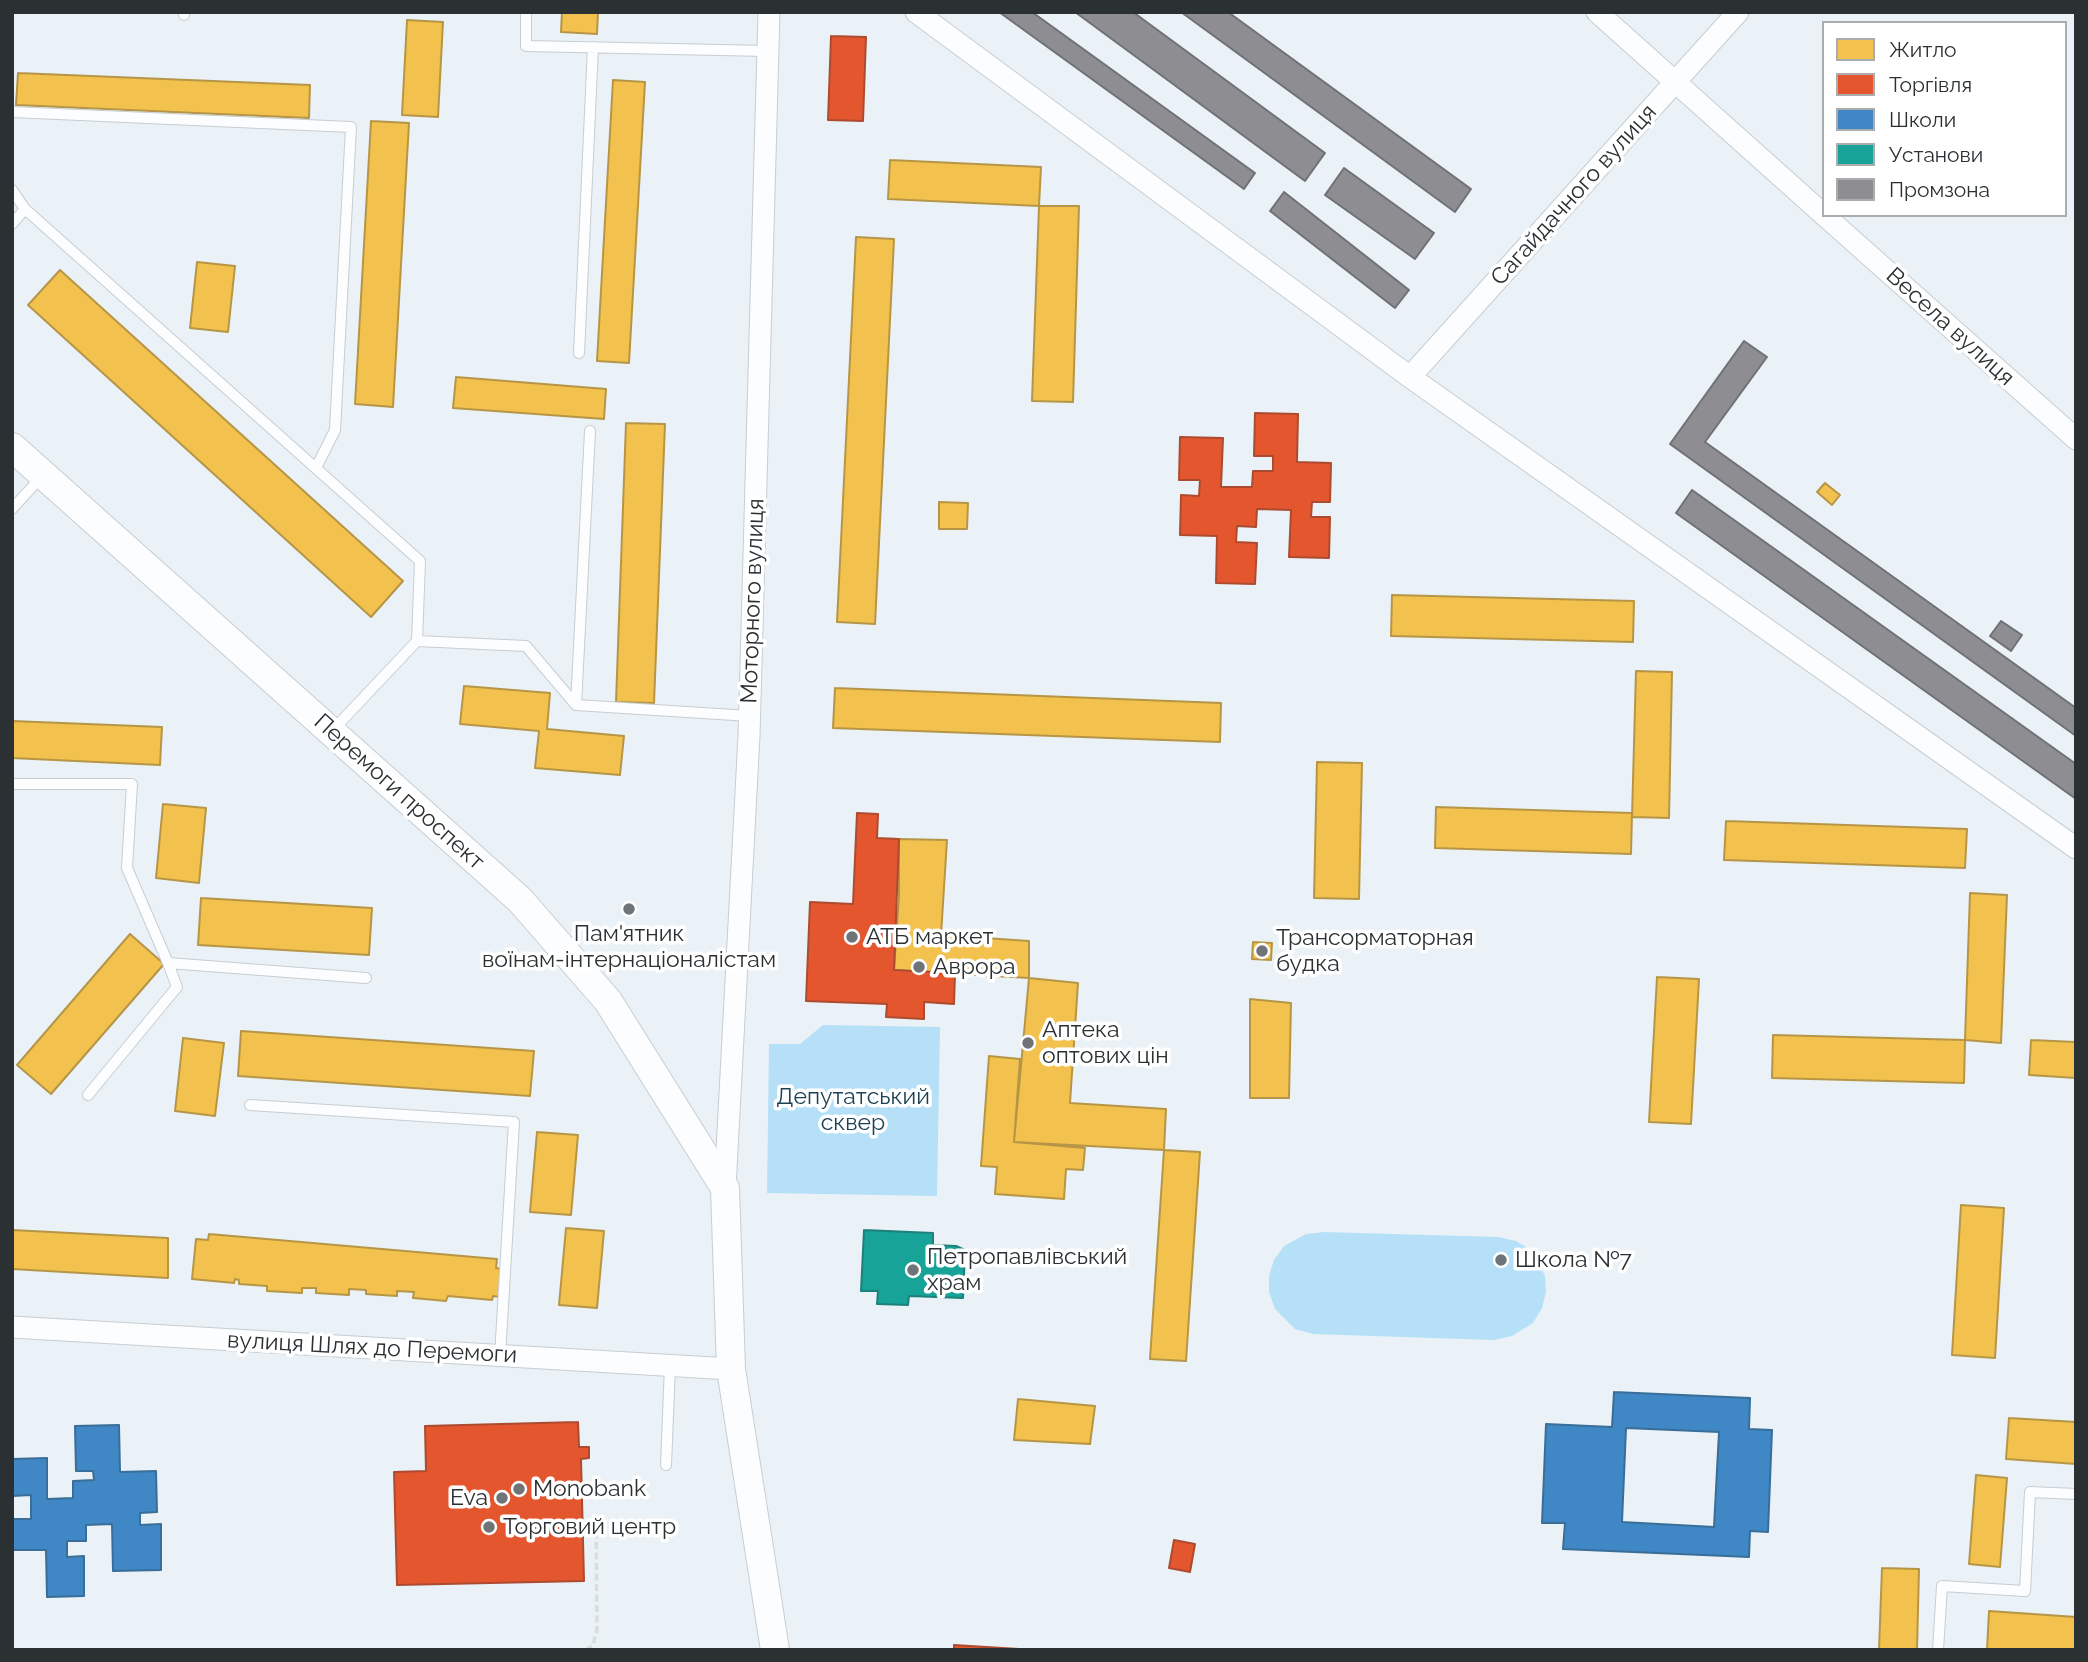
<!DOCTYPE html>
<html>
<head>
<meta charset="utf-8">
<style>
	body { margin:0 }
	#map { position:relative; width:2088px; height:1662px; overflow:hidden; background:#eaf2f7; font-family:Raleway,sans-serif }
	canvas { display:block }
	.frame { position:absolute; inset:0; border:14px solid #2b3033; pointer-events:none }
	.legend { position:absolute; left:1822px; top:21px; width:245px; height:196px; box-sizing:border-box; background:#fff; border:2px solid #aaacad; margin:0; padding:9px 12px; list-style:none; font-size:21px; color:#2b3033 }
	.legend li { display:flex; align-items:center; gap:14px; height:35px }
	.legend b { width:35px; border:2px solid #aaacad }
</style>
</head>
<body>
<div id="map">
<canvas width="2088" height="1662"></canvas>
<div class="frame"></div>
<ul class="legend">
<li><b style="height:19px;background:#f2c14e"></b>Житло</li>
<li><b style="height:19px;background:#e4572e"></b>Торгівля</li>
<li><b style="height:19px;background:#3f88c5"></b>Школи</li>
<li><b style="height:19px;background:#17a398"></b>Установи</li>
<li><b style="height:19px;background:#8d8d92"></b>Промзона</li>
</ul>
</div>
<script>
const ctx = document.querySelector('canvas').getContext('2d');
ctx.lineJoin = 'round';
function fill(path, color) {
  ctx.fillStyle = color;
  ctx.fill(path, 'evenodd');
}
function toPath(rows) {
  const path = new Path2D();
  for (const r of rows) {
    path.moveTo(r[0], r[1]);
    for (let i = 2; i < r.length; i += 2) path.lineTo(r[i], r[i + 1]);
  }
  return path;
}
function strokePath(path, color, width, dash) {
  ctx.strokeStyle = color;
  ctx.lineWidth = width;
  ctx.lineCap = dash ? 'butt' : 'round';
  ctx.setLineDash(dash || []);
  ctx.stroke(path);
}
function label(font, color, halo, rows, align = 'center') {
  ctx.font = font + ' Raleway,sans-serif';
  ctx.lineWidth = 7;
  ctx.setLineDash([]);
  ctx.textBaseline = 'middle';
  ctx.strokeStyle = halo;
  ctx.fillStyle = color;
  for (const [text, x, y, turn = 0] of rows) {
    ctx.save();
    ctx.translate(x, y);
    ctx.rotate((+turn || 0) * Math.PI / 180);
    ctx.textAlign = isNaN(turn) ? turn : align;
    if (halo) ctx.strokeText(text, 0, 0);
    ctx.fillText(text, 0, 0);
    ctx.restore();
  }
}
fill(toPath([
	[823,1025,940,1027,937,1196,767,1193,769,1044,800,1044],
	[1324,1232,1498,1237,1516,1241,1526,1247,1537,1260,1545,1276,1546,1292,1542,1308,1533,1323,1512,1336,1494,1340,1313,1334,1295,1329,1275,1309,1269,1292,1269,1276,1274,1260,1284,1246,1306,1234]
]), '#b5e0f8');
const homes = toPath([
	[562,12,598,12,597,34,561,32,562,12],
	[407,20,443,22,438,117,402,115,407,20],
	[18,73,310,85,309,118,16,105,18,73],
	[613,80,645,82,629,363,597,361,613,80],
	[371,121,409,123,393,407,355,404,371,121],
	[890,160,1041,167,1039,206,888,199,890,160],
	[1039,206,1079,206,1073,402,1032,401,1039,206],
	[856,237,894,239,875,624,837,622,856,237],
	[197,262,235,266,228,332,190,328,197,262],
	[60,270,403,581,371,617,28,305,60,270],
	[456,377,606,389,604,419,453,408,456,377],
	[626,423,665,424,654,703,616,702,626,423],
	[1825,483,1840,495,1832,505,1817,492,1825,483],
	[939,502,968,503,967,529,939,529,939,502],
	[1392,595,1634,601,1633,642,1391,636,1392,595],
	[1636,671,1672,672,1669,818,1632,817,1636,671],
	[464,686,550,693,547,729,624,736,620,775,535,768,539,731,460,724,464,686],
	[835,688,1221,703,1220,742,833,728,835,688],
	[12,721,162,727,160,765,12,758,12,721],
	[1317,762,1362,763,1359,899,1314,898,1317,762],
	[163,804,206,808,199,883,156,878,163,804],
	[1436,807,1632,813,1631,854,1435,848,1436,807],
	[1726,821,1967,829,1965,868,1724,860,1726,821],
	[899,839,947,840,941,935,1029,941,1029,978,894,970,899,896,899,839],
	[1970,893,2007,895,2001,1043,1965,1040,1970,893],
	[201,898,372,908,369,955,198,945,201,898],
	[130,934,164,964,51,1094,17,1065,130,934],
	[1253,942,1272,943,1271,960,1252,959,1253,942],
	[1657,977,1699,979,1691,1124,1649,1122,1657,977],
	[1029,978,1078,983,1070,1103,1166,1109,1164,1150,1014,1142,1029,978],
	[1250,999,1291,1003,1289,1098,1250,1098,1250,999],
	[241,1031,534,1051,530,1096,238,1076,241,1031],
	[1773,1035,1965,1040,1964,1083,1772,1078,1773,1035],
	[183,1038,224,1043,215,1116,175,1111,183,1038],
	[2031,1040,2076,1042,2076,1078,2029,1075,2031,1040],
	[989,1056,1020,1059,1014,1142,1085,1148,1083,1170,1066,1169,1064,1199,995,1194,997,1167,981,1166,989,1056],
	[537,1132,578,1135,571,1215,530,1212,537,1132],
	[1164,1150,1200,1152,1186,1361,1150,1359,1164,1150],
	[1961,1205,2004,1208,1995,1358,1952,1355,1961,1205],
	[566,1228,604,1231,597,1308,559,1305,566,1228],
	[12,1230,168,1238,168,1278,12,1269,12,1230],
	[209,1234,497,1259,496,1268,502,1269,500,1297,493,1296,492,1300,448,1296,446,1301,413,1298,414,1292,397,1291,397,1296,366,1294,366,1290,349,1289,349,1295,316,1293,316,1288,302,1288,302,1293,267,1291,267,1286,239,1284,239,1280,235,1279,234,1283,192,1279,196,1239,208,1240,209,1234],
	[1018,1399,1095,1406,1090,1444,1014,1440,1018,1399],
	[2009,1418,2076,1422,2076,1464,2006,1459,2009,1418],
	[1976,1475,2007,1478,2000,1567,1969,1564,1976,1475],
	[1882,1568,1919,1569,1917,1650,1879,1650,1882,1568],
	[1989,1611,2076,1617,2076,1650,1987,1650,1989,1611]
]);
fill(homes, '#f2c14e');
strokePath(homes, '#b69646', 2);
const shops = toPath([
	[831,36,866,37,863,121,828,120,831,36],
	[1255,413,1298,414,1297,462,1331,463,1330,502,1312,502,1311,517,1330,517,1329,558,1289,557,1291,510,1257,509,1256,527,1237,526,1236,542,1257,543,1255,584,1216,583,1217,536,1180,535,1181,495,1199,496,1200,480,1179,480,1180,437,1223,438,1221,487,1252,487,1253,471,1273,471,1273,456,1254,456,1255,413],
	[857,813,878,814,877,838,899,839,894,970,955,973,954,1004,924,1002,924,1019,886,1017,887,1004,806,1001,810,902,853,904,857,813],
	[578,1422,579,1447,589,1447,589,1458,581,1459,584,1581,397,1585,394,1472,426,1471,425,1426,578,1422],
	[1174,1540,1195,1544,1190,1572,1169,1568,1174,1540],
	[954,1645,1035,1650,954,1650,954,1645]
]);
fill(shops, '#e4572e');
strokePath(shops, '#ac4b30', 2);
const schools = toPath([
	[1614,1392,1750,1398,1749,1429,1772,1430,1768,1532,1750,1531,1749,1557,1563,1549,1565,1523,1542,1523,1546,1424,1612,1427,1614,1392],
	[1626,1428,1719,1432,1714,1527,1622,1522,1626,1428],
	[119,1425,120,1472,156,1471,157,1512,140,1513,140,1525,161,1524,161,1570,113,1571,112,1524,86,1525,86,1541,67,1541,67,1557,84,1556,84,1596,47,1597,46,1550,12,1550,12,1519,31,1519,31,1495,12,1496,12,1459,47,1458,47,1499,73,1498,73,1481,94,1480,93,1471,76,1471,75,1426,119,1425]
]);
fill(schools, '#3f88c5');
strokePath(schools, '#396e99', 2);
const public = toPath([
	[864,1230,933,1233,933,1245,956,1246,965,1250,963,1298,909,1296,908,1305,877,1304,878,1291,861,1291,864,1230]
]);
fill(public, '#17a398');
strokePath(public, '#1d807a', 2);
const industry = toPath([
	[999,12,1032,12,1255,173,1244,189,999,12],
	[1075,12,1133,12,1325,153,1305,181,1075,12],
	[1181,12,1228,12,1471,189,1455,212,1181,12],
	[1344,168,1434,233,1415,259,1325,195,1344,168],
	[1284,192,1409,290,1395,308,1270,211,1284,192],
	[1744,341,1767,357,1705,442,2076,708,2076,736,1670,444,1744,341],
	[1692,490,2076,764,2076,799,1676,513,1692,490],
	[2001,621,2022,635,2011,651,1990,636,2001,621]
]);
fill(industry, '#8d8d92');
strokePath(industry, '#707176', 2);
const lane = toPath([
	[526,12,526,46,768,51],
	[184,15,184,12],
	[12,112,351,127,335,430,316,468],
	[12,190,25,209],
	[12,224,25,209,420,561,417,641],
	[579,353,593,47],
	[12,509,43,475],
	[576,705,590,431],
	[333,730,417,641,526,646,576,705,750,716],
	[12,784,132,784,127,868,168,963],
	[88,1095,177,987,168,963,366,978],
	[250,1105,514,1122,500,1356],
	[666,1465,670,1366],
	[1938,1650,1942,1586,2025,1591,2030,1492,2076,1494]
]);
const street = toPath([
	[916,12,1410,377,2076,848],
	[1597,12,1824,215],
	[1824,215,2076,439],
	[1410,377,1738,12],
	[725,1188,749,736,769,12],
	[12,1327,731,1369]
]);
const secondary = toPath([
	[12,447,520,900,608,1001,725,1188,731,1369,775,1650]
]);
strokePath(lane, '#c7cdd1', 12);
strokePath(street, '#c7cdd1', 23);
strokePath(secondary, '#c7cdd1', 30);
strokePath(toPath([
	[586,1650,593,1645,597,1629,596,1516]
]), '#daddde', 3.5, [7, 3.5]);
strokePath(lane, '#fcfdfe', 10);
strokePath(street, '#fcfdfe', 21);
strokePath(secondary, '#fcfdfe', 28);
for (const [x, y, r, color] of [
	[629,909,7,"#6e7478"],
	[852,937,7,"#6e7478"],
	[1262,951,7,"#6e7478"],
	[919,967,7,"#6e7478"],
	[1028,1043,7,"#6e7478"],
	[1501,1260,7,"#6e7478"],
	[913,1270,7,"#6e7478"],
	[519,1489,7,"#6e7478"],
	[502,1498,7,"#6e7478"],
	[489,1527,7,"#6e7478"]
]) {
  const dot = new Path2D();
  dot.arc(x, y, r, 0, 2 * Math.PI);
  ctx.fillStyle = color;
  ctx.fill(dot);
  strokePath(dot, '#fff', 2.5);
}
label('23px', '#2b3033', '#fff', [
	["Сагайдачного вулиця",1574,195,-48],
	["Весела вулиця",1950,327,42],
	["Моторного вулиця",753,601,-88],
	["Перемоги проспект",399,792,42],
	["вулиця Шлях до Перемоги",372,1348,3]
]);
label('23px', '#2b3033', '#fff', [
	["Пам'ятник",629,934,"center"],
	["воїнам-інтернаціоналістам",629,960,"center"],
	["АТБ маркет",866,937],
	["Трансорматорная",1276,938],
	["будка",1276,964],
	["Аврора",933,967],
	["Аптека",1042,1030],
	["оптових цін",1042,1056],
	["Петропавлівський",927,1257],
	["храм",927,1283],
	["Школа №7",1515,1260],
	["Monobank",533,1489],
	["Eva",488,1498,"right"],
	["Торговий центр",503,1527]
], 'left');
label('23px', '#1e4255', '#fff', [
	["Депутатський",853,1097],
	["сквер",853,1123]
]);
</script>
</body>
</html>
